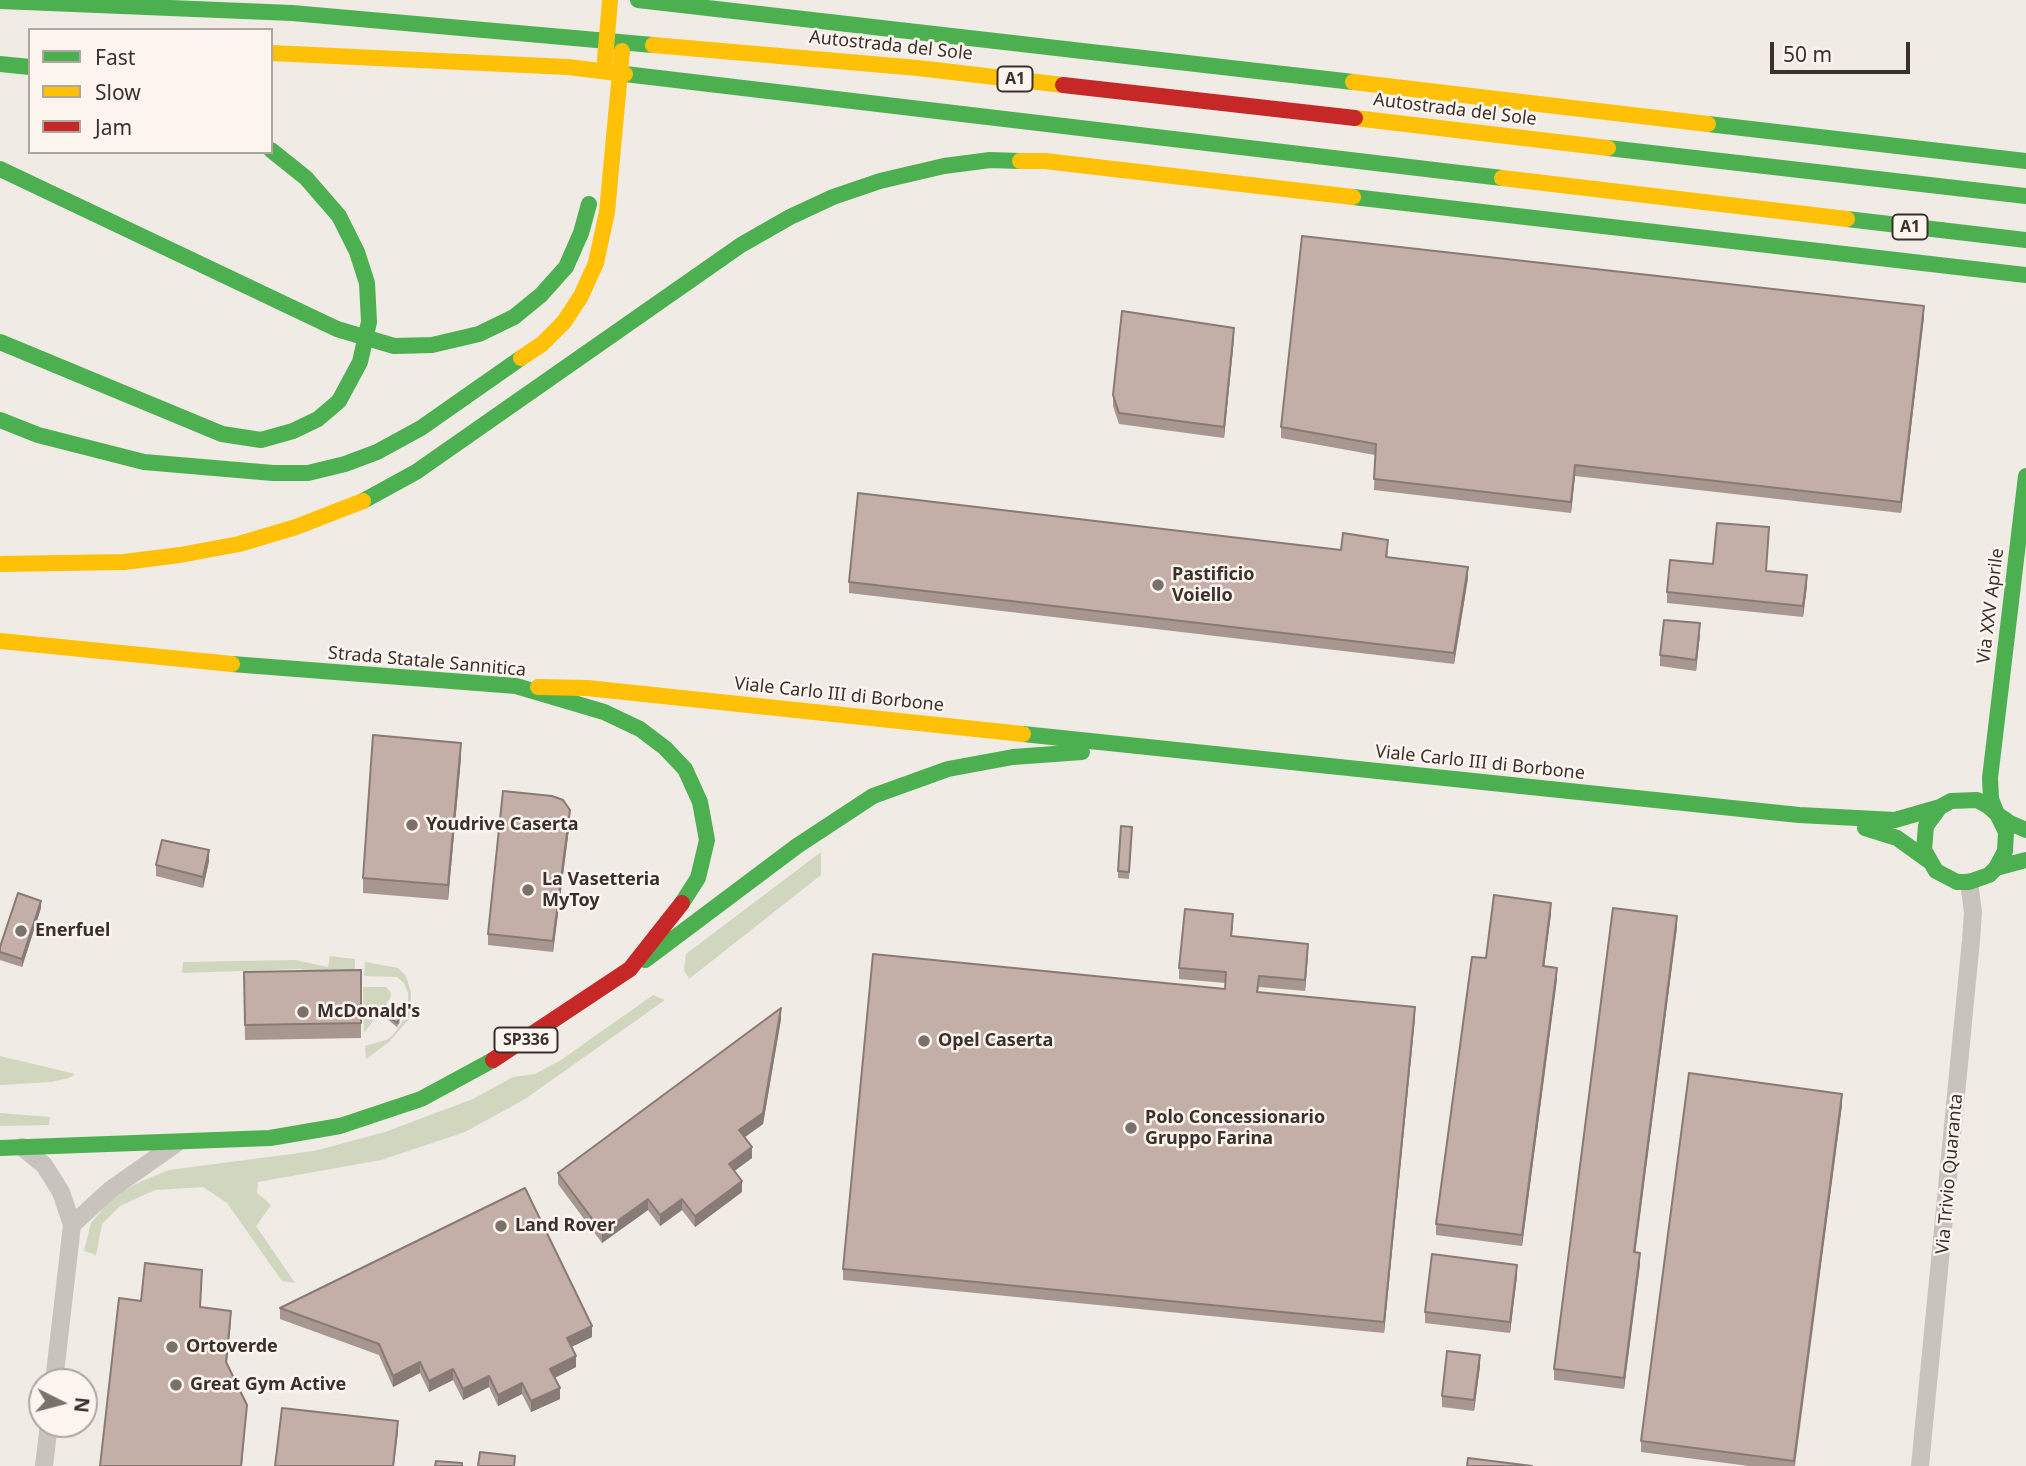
<!DOCTYPE html>
<html>
<head>
<meta charset="utf-8">
<style>
	body { margin:0 }
	#map { position:relative; width:2026px; height:1466px; overflow:hidden; background:#f0ebe5; font-family:"Noto Sans",sans-serif }
	canvas { display:block }
	.legend { position:absolute; left:28px; top:28px; width:245px; height:126px; box-sizing:border-box; background:#fbf5ee; border:2px solid #aea6a0; margin:0; padding:9px 12px; list-style:none; font-size:21px; color:#3b302b }
	.legend li { display:flex; align-items:center; gap:14px; height:35px }
	.legend b { width:35px; border:2px solid #aea6a0 }
	.north { position:absolute; left:28px; top:1368px; width:70px; height:70px; box-sizing:border-box; background:#fbf5ee; border:2px solid #aea6a0; border-radius:50%; rotate:96deg; font-size:19px; font-weight:700; line-height:28px; text-align:center; color:#3b302b }
	.north::after { content:''; display:block; margin:auto; width:24px; height:32px; background:#7a716c; clip-path:polygon(50% 0,100% 100%,50% 72%,0 100%) }
	.scale { position:absolute; left:1770px; top:42px; width:140px; height:32px; box-sizing:border-box; border:4px solid #3b302b; border-top:0; padding-left:9px; font-size:21px; line-height:24px; white-space:nowrap; color:#3b302b; -webkit-text-stroke:5px #fbf5ee; paint-order:stroke }
</style>
</head>
<body>
<div id="map">
<canvas width="2026" height="1466"></canvas>
<ul class="legend">
<li><b style="height:9px;background:#4caf50"></b>Fast</li>
<li><b style="height:9px;background:#ffc107"></b>Slow</li>
<li><b style="height:9px;background:#c62828"></b>Jam</li>
</ul>
<div class="north">N</div>
<div class="scale">50 m</div>
</div>
<script>
const ctx = document.querySelector('canvas').getContext('2d');
ctx.lineJoin = 'round';
function fill(path, color) {
  ctx.fillStyle = color;
  ctx.fill(path, 'evenodd');
}
function toPath(rows) {
  const path = new Path2D();
  for (const r of rows) {
    path.moveTo(r[0], r[1]);
    for (let i = 2; i < r.length; i += 2) path.lineTo(r[i], r[i + 1]);
  }
  return path;
}
function strokePath(path, color, width, dash) {
  ctx.strokeStyle = color;
  ctx.lineWidth = width;
  ctx.lineCap = dash ? 'butt' : 'round';
  ctx.setLineDash(dash || []);
  ctx.stroke(path);
}
function label(font, color, halo, rows, align = 'center') {
  ctx.font = font + ' "Noto Sans",sans-serif';
  ctx.lineWidth = 5;
  ctx.setLineDash([]);
  ctx.textBaseline = 'middle';
  ctx.strokeStyle = halo;
  ctx.fillStyle = color;
  for (const [text, x, y, turn = 0] of rows) {
    ctx.save();
    ctx.translate(x, y);
    ctx.rotate((+turn || 0) * Math.PI / 180);
    ctx.textAlign = isNaN(turn) ? turn : align;
    if (halo) ctx.strokeText(text, 0, 0);
    ctx.fillText(text, 0, 0);
    ctx.restore();
  }
}
fill(toPath([
	[821,852,821,875,689,979,684,970,686,954],
	[330,956,355,959,355,978,315,978,301,969,182,973,183,962,295,960,328,967],
	[365,962,398,968,406,976,411,993,411,1009,409,1019,389,1042,366,1059,365,1046,386,1040,393,1035,407,1015,408,1008,408,993,404,983,397,977,364,976],
	[363,987,386,987,391,993,390,999,364,1033],
	[653,995,665,1000,525,1099,465,1132,381,1160,258,1182,257,1193,271,1205,256,1226,295,1283,282,1281,227,1203,203,1187,155,1190,120,1206,102,1224,96,1255,84,1251,91,1223,114,1196,142,1181,169,1170,314,1151,385,1132,473,1099,513,1077,535,1074,561,1060],
	[0,1056,75,1074,69,1078,51,1082,0,1085],
	[0,1113,50,1117,49,1125,0,1126]
]), '#d1d6bf');
strokePath(toPath([
	[22,1147,44,1165,61,1192,72,1225,54,1382],
	[72,1225,110,1190,177,1143],
	[44,1466,49,1424],
	[1920,1466,1971,940,1973,912,1969,882]
]), '#c9c3be', 18);
strokePath(toPath([
	[638,0,1353,82],
	[0,1,292,13,653,45],
	[0,64,30,67],
	[625,74,1502,178],
	[1708,124,2026,161],
	[1608,148,2026,196],
	[0,169,337,329,394,346,432,345,479,334,514,317,541,295,566,267,581,233,589,204],
	[1353,197,2026,275],
	[1847,219,2026,240],
	[0,342,222,434,261,440,293,431,318,419,339,401,360,362,369,322,367,283,357,252,339,216,306,178,271,150],
	[0,420,38,435,144,462,273,473,308,473,345,464,377,452,421,428,521,358],
	[2026,476,1990,778,1991,799,1997,814,2006,832,2005,851,1996,868,1989,875,1969,882,1957,882,1936,871,1924,850,1926,826,1940,807,1951,801,1977,800,1988,806,1997,814,2010,823,2026,830],
	[363,501,416,472,741,245,790,217,833,197,880,181,944,166,990,160,1020,161],
	[232,664,516,686,604,712,640,729,665,748,685,769,700,802,707,840,698,878,682,903],
	[1023,734,1799,815,1895,820,1940,807],
	[1865,828,1897,838,1929,861],
	[1996,868,2026,860],
	[645,960,797,846,873,796,948,769,1013,757,1082,752],
	[0,1148,270,1138,340,1126,421,1099,493,1060]
]), '#4caf50', 16);
strokePath(toPath([
	[653,45,918,68,1063,85],
	[271,53,568,67,625,74],
	[605,60,610,0],
	[1353,82,1708,124],
	[1355,118,1608,148],
	[1020,161,1045,161,1353,197],
	[1502,178,1847,219],
	[521,358,542,344,564,322,581,296,596,263,607,212,622,51],
	[0,564,124,562,180,555,239,544,296,527,363,501],
	[0,641,232,664],
	[538,687,587,688,1023,734]
]), '#ffc107', 16);
strokePath(toPath([
	[1063,85,1355,118],
	[493,1060,630,969,682,903]
]), '#c62828', 16);
fill(toPath([
	[1924,317,1901,513,1575,476,1571,513,1374,490,1375,455,1281,438,1281,427],
	[1234,339,1224,438,1119,424,1113,406,1113,395],
	[1769,538,1766,571,1807,586,1803,617,1667,603,1667,592,1713,564],
	[1341,550,1388,551,1387,558,1468,578,1454,664,849,593,849,582],
	[1700,634,1696,671,1660,666,1660,655],
	[461,758,448,900,363,893,363,878],
	[570,821,553,952,488,945,488,934],
	[1132,835,1129,879,1118,878,1118,871],
	[209,861,203,888,156,876,156,865],
	[41,908,22,967,0,960,0,947],
	[1551,914,1544,966,1557,979,1522,1246,1436,1235,1436,1224,1486,958],
	[1233,925,1232,936,1308,955,1305,991,1259,987,1258,992,1415,1018,1384,1333,843,1280,843,1269,1225,989,1225,983,1179,979,1179,968],
	[1677,927,1635,1252,1640,1264,1624,1389,1554,1380,1554,1369],
	[361,970,361,1038,245,1040,244,972],
	[381,1010,400,1022,397,1027,381,1014],
	[781,1019,763,1124,744,1138,752,1158,734,1171,742,1192,695,1227,682,1210,660,1226,648,1210,602,1243,558,1184,558,1173],
	[1842,1105,1795,1466,1749,1466,1641,1452,1641,1441],
	[1517,1276,1510,1333,1425,1323,1425,1312],
	[280,1308,592,1337,571,1347,576,1367,555,1378,560,1399,531,1412,522,1394,498,1406,489,1387,463,1400,453,1380,429,1392,420,1373,393,1387,379,1355,280,1319],
	[1480,1366,1474,1411,1442,1407,1442,1396]
]), '#a89690');
fill(toPath([
	[1924,306,1924,317,1901,513,1901,502],
	[1234,328,1234,339,1224,438,1224,427],
	[1575,465,1575,476,1571,513,1571,502],
	[1468,567,1468,578,1454,664,1454,653],
	[1807,575,1807,586,1803,617,1803,606],
	[1700,623,1700,634,1696,671,1696,660],
	[461,743,461,758,448,900,448,885],
	[570,810,570,821,553,952,553,941],
	[209,850,209,861,203,888,203,877],
	[41,901,41,908,22,967,22,959],
	[1551,903,1551,914,1543,977,1543,966],
	[1677,916,1677,927,1634,1263,1634,1252],
	[1308,944,1308,955,1305,991,1305,980],
	[1557,968,1557,979,1522,1246,1522,1235],
	[1415,1007,1415,1018,1384,1333,1384,1322],
	[781,1008,781,1019,763,1124,739,1141,739,1130],
	[1842,1094,1842,1105,1794,1466,1794,1461],
	[752,1147,752,1158,729,1175,729,1164],
	[742,1181,742,1192,695,1227,695,1216],
	[648,1199,648,1210,602,1243,602,1232],
	[682,1199,682,1210,660,1226,660,1215],
	[1640,1253,1640,1264,1624,1389,1624,1378],
	[1517,1265,1517,1276,1510,1333,1510,1322],
	[231,1311,231,1322,226,1373,226,1362],
	[592,1326,592,1337,567,1349,567,1338],
	[1480,1355,1480,1366,1474,1411,1474,1400],
	[576,1356,576,1367,550,1380,550,1369],
	[420,1362,420,1373,393,1387,393,1376],
	[453,1369,453,1380,429,1392,429,1381],
	[489,1376,489,1387,463,1400,463,1389],
	[522,1383,522,1394,498,1406,498,1395],
	[560,1388,560,1399,531,1412,531,1401],
	[247,1405,242,1466,241,1466],
	[398,1421,398,1432,394,1466,393,1466]
]), '#887a75');
const building = toPath([
	[1302,236,1924,306,1901,502,1575,465,1571,502,1374,479,1376,444,1281,427,1302,236],
	[1122,311,1234,328,1224,427,1119,413,1113,395,1122,311],
	[858,493,1341,550,1343,533,1388,540,1386,557,1468,567,1454,653,849,582,858,493],
	[1717,523,1769,527,1766,571,1807,575,1803,606,1667,592,1670,560,1713,564,1717,523],
	[1664,620,1700,623,1696,660,1660,655,1664,620],
	[373,735,461,743,448,885,363,878,373,735],
	[503,791,552,796,563,800,570,810,553,941,488,934,503,791],
	[1121,826,1132,827,1129,872,1118,871,1121,826],
	[162,840,209,850,203,877,156,865,162,840],
	[18,893,41,901,22,959,0,952,0,947,18,893],
	[1494,895,1551,903,1543,966,1557,968,1522,1235,1436,1224,1472,957,1486,958,1494,895],
	[1613,908,1677,916,1634,1252,1640,1253,1624,1378,1554,1369,1613,908],
	[1185,909,1233,914,1231,936,1308,944,1305,980,1259,976,1257,992,1415,1007,1384,1322,843,1269,873,954,1225,989,1226,972,1179,968,1185,909],
	[361,970,361,1023,245,1025,244,972,361,970],
	[385,1005,400,1018,397,1023,381,1010,385,1005],
	[781,1008,763,1113,739,1130,752,1147,729,1164,742,1181,695,1216,682,1199,660,1215,648,1199,602,1232,558,1173,781,1008],
	[1689,1073,1842,1094,1794,1461,1641,1441,1689,1073],
	[525,1188,592,1326,567,1338,576,1356,550,1369,560,1388,531,1401,522,1383,498,1395,489,1376,463,1389,453,1369,429,1381,420,1362,393,1376,379,1344,280,1308,525,1188],
	[1432,1254,1517,1265,1510,1322,1425,1312,1432,1254],
	[145,1263,202,1270,200,1307,231,1311,226,1362,247,1405,241,1466,100,1466,119,1298,141,1301,145,1263],
	[1447,1351,1480,1355,1474,1400,1442,1396,1447,1351],
	[282,1408,398,1421,393,1466,275,1466,282,1408],
	[480,1452,515,1456,514,1466,478,1466,480,1452],
	[1468,1458,1532,1466,1467,1466,1468,1458],
	[436,1461,462,1463,462,1466,435,1466,436,1461]
]);
fill(building, '#c3afa7');
strokePath(building, '#887a75', 2);
for (const [x, y, r, color] of [
	[1158,585,7,"#7a716c"],
	[412,825,7,"#7a716c"],
	[528,890,7,"#7a716c"],
	[21,931,7,"#7a716c"],
	[303,1012,7,"#7a716c"],
	[924,1041,7,"#7a716c"],
	[1131,1128,7,"#7a716c"],
	[501,1226,7,"#7a716c"],
	[172,1347,7,"#7a716c"],
	[176,1385,7,"#7a716c"]
]) {
  const dot = new Path2D();
  dot.arc(x, y, r, 0, 2 * Math.PI);
  ctx.fillStyle = color;
  ctx.fill(dot);
  strokePath(dot, '#fbf5ee', 2.5);
}
for (const [x, y, w] of [
	[1015,79,35],
	[1910,227,35],
	[526,1040,63]
]) {
  const box = new Path2D();
  box.roundRect(x - w / 2, y - 12.5, w, 25, 5);
  ctx.fillStyle = '#fbf5ee';
  ctx.fill(box);
  strokePath(box, '#3b302b', 2);
}
label('bold 16px', '#3b302b', null, [
	["A1",1015,79],
	["A1",1910,227],
	["SP336",526,1040]
]);
label('18px', '#3b302b', '#fbf5ee', [
	["Autostrada del Sole",891,46,6],
	["Autostrada del Sole",1455,110,7],
	["Via XXV Aprile",1991,606,-83],
	["Strada Statale Sannitica",427,662,5],
	["Viale Carlo III di Borbone",839,695,6],
	["Viale Carlo III di Borbone",1480,763,6],
	["Via Trivio Quaranta",1950,1174,-85]
]);
label('bold 18px', '#3b302b', '#fbf5ee', [
	["Pastificio",1172,575],
	["Voiello",1172,596],
	["Youdrive Caserta",426,825],
	["La Vasetteria",542,880],
	["MyToy",542,901],
	["Enerfuel",35,931],
	["McDonald's",317,1012],
	["Opel Caserta",938,1041],
	["Polo Concessionario",1145,1118],
	["Gruppo Farina",1145,1139],
	["Land Rover",515,1226],
	["Ortoverde",186,1347],
	["Great Gym Active",190,1385]
], 'left');
</script>
</body>
</html>
